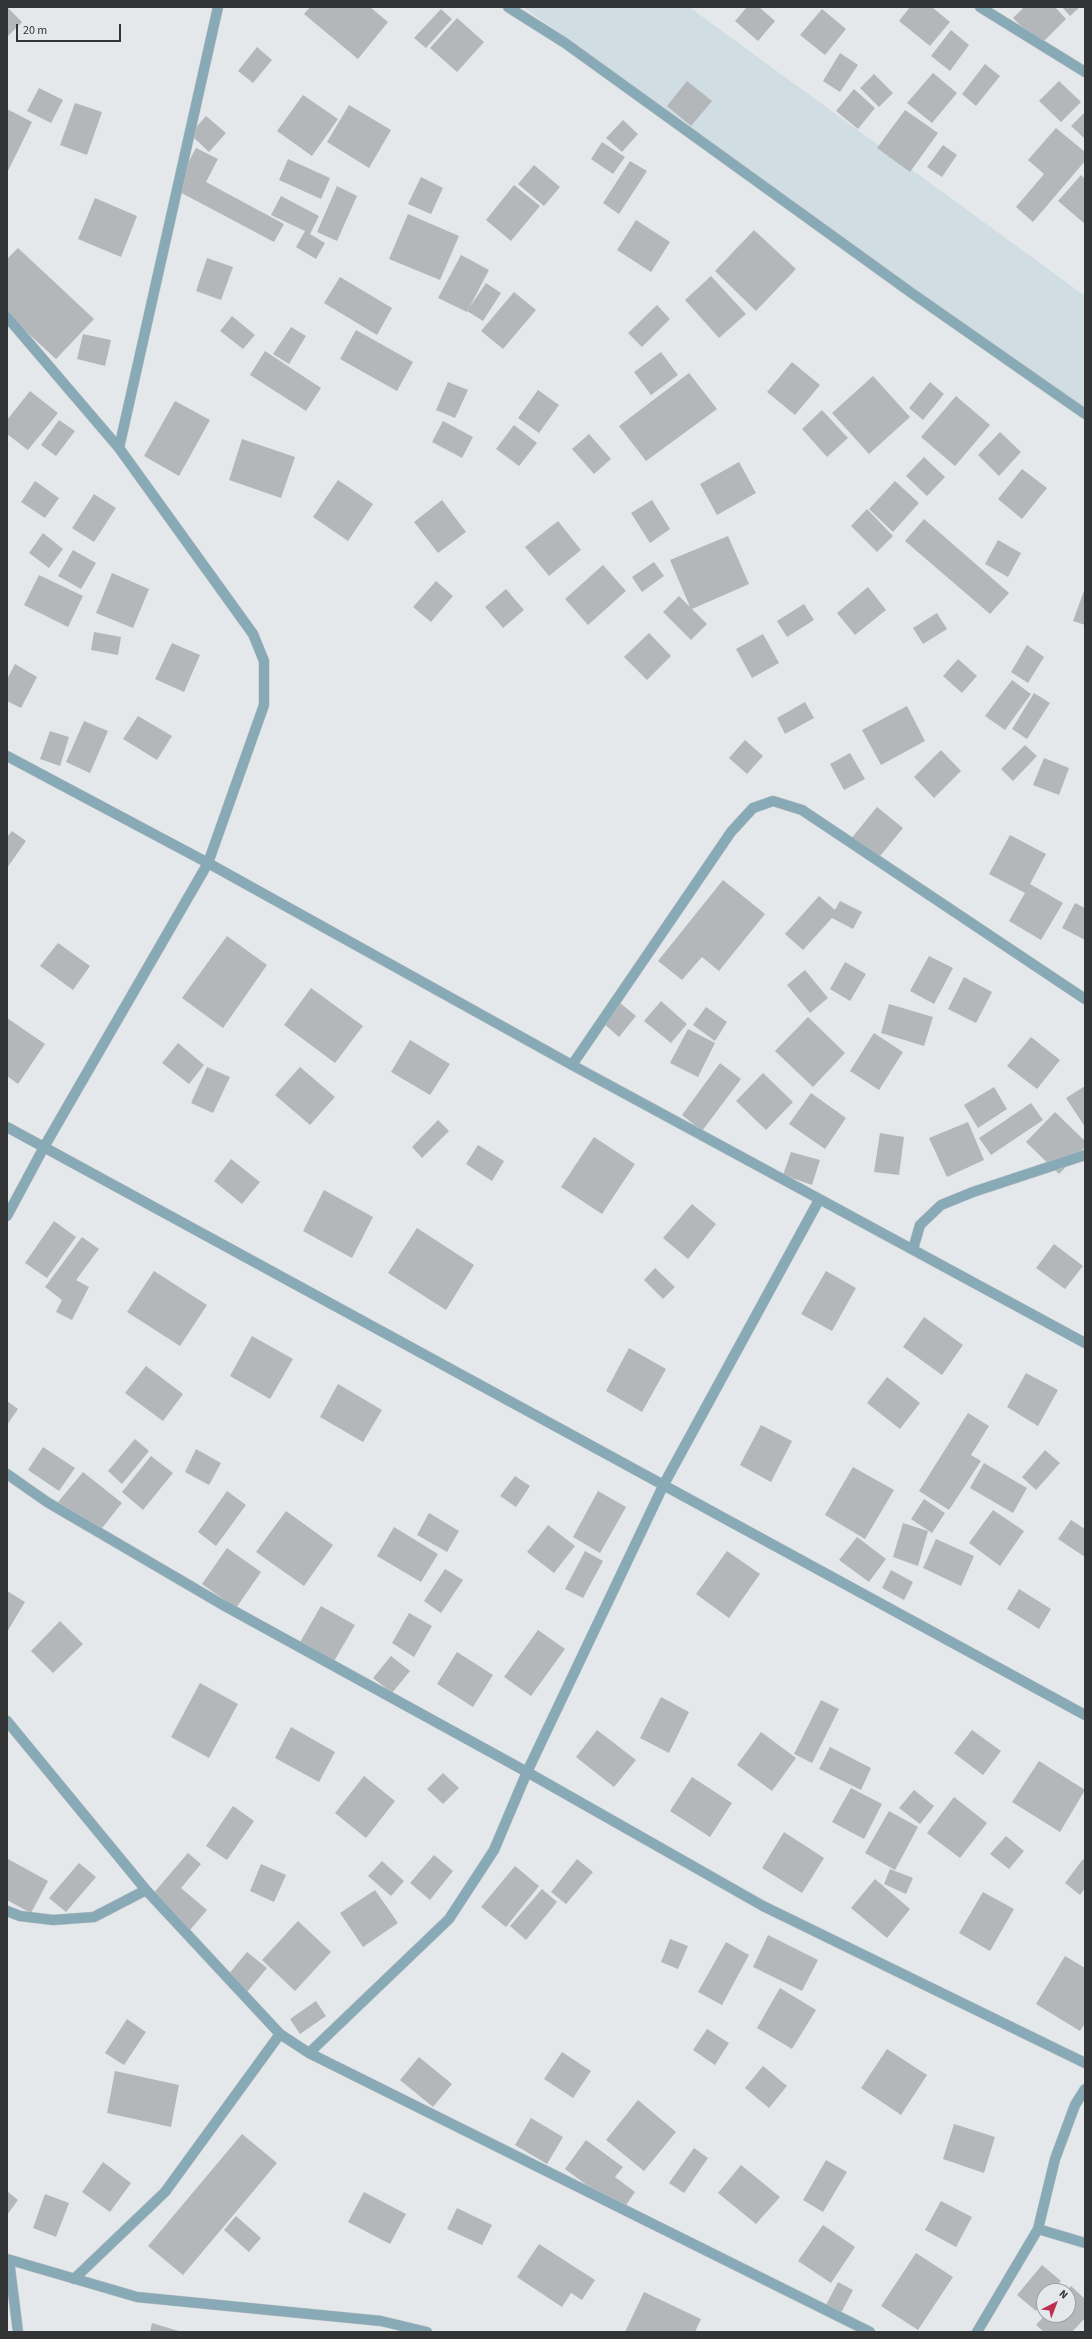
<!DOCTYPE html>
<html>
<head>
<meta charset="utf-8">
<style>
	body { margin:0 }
	#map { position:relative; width:1092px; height:2339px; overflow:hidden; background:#e4e8ea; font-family:"Source Sans 3",sans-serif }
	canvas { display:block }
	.frame { position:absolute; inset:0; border:8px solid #323435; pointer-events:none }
	.north { position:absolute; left:1036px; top:2283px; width:40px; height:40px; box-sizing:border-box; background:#e4e8ea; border:1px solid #9da0a2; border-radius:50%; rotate:42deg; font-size:11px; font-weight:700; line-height:16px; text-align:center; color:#323435 }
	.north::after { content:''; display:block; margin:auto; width:14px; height:18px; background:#be2e4f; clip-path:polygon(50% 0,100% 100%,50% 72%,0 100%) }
	.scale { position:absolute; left:16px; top:24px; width:105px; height:18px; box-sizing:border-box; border:2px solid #323435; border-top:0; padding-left:5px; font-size:12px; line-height:14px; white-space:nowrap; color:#323435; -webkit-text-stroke:3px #e4e8ea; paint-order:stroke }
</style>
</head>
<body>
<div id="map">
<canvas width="1092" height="2339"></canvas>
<div class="frame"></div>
<div class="north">N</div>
<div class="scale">20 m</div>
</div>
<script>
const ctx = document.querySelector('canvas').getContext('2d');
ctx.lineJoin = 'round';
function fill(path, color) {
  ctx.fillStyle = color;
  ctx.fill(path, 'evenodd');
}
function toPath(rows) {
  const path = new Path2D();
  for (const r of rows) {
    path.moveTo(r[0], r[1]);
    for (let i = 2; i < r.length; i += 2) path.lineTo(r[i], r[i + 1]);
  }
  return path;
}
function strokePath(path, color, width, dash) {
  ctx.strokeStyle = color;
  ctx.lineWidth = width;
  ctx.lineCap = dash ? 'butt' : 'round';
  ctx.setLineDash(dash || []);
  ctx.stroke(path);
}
fill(toPath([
	[523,7,689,7,1085,296,1085,411]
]), '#d0dde2');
fill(toPath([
	[7,7,22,22,7,37],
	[310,7,370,7,388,22,358,59,304,14],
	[747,7,759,7,775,21,758,41,735,21],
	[910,7,932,7,950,22,930,46,899,21],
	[1024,7,1055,7,1066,19,1040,45,1013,18],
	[1062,7,1080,7,1070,16],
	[441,9,452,19,426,48,414,38],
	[822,9,846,29,825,55,800,35],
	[457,18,484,42,457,72,430,48],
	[951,30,969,45,950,71,931,56],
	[257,47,272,60,253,83,238,71],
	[840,53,858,65,840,92,823,81],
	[985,64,1000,76,976,106,962,94],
	[933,73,957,93,932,123,907,103],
	[874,74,893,93,879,107,860,88],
	[687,81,712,101,691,126,667,106],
	[1059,81,1081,102,1061,122,1039,101],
	[39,88,63,100,51,123,27,111],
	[854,89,875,108,858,129,836,111],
	[303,95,338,119,312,156,277,131],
	[75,103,102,112,87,155,60,145],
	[349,105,391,130,369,168,327,142],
	[7,109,32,122,7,173],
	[905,110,938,133,910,172,877,148],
	[1085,112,1085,139,1071,126],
	[206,116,226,133,209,152,190,134],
	[623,120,638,134,622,152,606,138],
	[1056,128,1085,152,1085,161,1033,222,1016,207,1044,174,1028,160],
	[602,142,625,157,613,174,591,159],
	[943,145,957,155,942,177,927,167],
	[196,148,218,159,206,182,284,224,274,242,174,189],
	[288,159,330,178,321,199,279,180],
	[630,161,647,171,619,214,603,203],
	[534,165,560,187,544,206,518,184],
	[1081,175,1085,179,1085,224,1058,201],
	[421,177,443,188,431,214,408,204],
	[514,185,540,206,511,241,486,220],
	[337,186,357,196,337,241,317,232],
	[281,196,319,216,310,234,325,243,316,259,296,247,305,231,271,215],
	[95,198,137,216,121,257,78,239],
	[408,214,459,236,440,280,389,259],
	[636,220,670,242,651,272,617,250],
	[754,230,796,269,756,311,715,271],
	[18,248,94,319,56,359,7,314,7,259],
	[461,255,489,270,467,312,438,298],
	[207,258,233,267,221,300,196,291],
	[711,276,746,314,719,338,685,300],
	[340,277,392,308,377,335,324,303],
	[486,283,501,293,483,321,467,311],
	[514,292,536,310,503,349,481,331],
	[657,305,670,319,642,347,628,333],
	[232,316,255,335,243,349,220,331],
	[291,327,306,336,289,364,273,354],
	[356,330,413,362,397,391,340,359],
	[83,334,111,340,105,366,77,359],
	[265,351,321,388,306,411,250,375],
	[661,352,678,375,651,395,634,372],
	[792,362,820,385,795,415,767,392],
	[689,373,717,409,646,461,619,426],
	[873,376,910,417,869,454,832,413],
	[448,382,468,390,455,418,436,410],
	[930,382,944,394,923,420,909,408],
	[538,390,559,405,539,433,518,418],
	[30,391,58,413,28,450,7,434,7,420],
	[956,396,990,425,955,466,921,437],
	[175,401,210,420,179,476,144,456],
	[822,410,848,438,827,457,802,429],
	[59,420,75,431,56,456,41,445],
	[443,421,473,437,462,458,432,442],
	[514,425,537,443,519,466,496,449],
	[1000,432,1021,452,999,476,978,455],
	[589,434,611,459,594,474,572,449],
	[242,439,295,457,281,498,229,480],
	[924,457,945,477,927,496,906,476],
	[739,462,756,493,717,515,700,484],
	[1022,469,1047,488,1022,519,998,499],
	[338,480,373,504,348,541,313,517],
	[35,481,59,498,45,518,21,502],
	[895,481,919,503,893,532,869,509],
	[94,494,116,508,94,542,72,528],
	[442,500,466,532,438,553,414,522],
	[652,500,670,529,650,543,631,513],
	[867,509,893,536,877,552,851,526],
	[924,519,1009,593,990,614,905,541],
	[558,521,581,550,549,576,525,547],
	[43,533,63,549,49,568,29,553],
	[728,536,749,584,692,609,707,624,691,640,663,612,679,596,690,607,670,560],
	[998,540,1021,553,1008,577,985,564],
	[73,550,96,563,81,589,58,576],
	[654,562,664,576,642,592,632,577],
	[603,565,626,591,588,625,565,599],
	[112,573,149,589,133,628,96,613],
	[39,575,83,596,68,627,24,605],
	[436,581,453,596,431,622,413,607],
	[868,587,886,610,855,635,837,613],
	[1085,588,1085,625,1073,621],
	[506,589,524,610,503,628,485,607],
	[804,604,814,620,787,637,777,621],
	[937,613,947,629,923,644,913,628],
	[94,632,121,637,118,655,91,650],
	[649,633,671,656,647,680,624,657],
	[763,634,779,663,752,678,736,649],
	[172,643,200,655,184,692,155,679],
	[1027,645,1044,657,1028,683,1011,672],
	[958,659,977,676,962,693,943,676],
	[15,664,37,677,21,708,7,701,7,679],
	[1012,680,1031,694,1005,730,985,716],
	[1034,693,1050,703,1027,739,1012,729],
	[805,702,814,718,785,734,777,718],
	[907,706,925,741,881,765,862,730],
	[138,716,172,736,157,760,123,739],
	[84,721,108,731,90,773,66,762],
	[50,731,69,737,60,766,40,759],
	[745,740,763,756,747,774,729,758],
	[1025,745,1037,756,1013,781,1001,769],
	[941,750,961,771,934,798,914,777],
	[850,753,865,779,844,790,830,764],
	[1044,758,1069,768,1059,795,1033,785],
	[877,807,903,828,876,861,850,840],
	[12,831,26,841,7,868,7,837],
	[1010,835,1046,854,1030,884,1063,903,1041,940,1009,921,1025,893,989,874],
	[723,880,765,914,719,971,702,957,682,980,658,961],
	[819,896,835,910,840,901,862,912,853,929,832,918,803,950,785,934],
	[1075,903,1085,908,1085,940,1062,928],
	[227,936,267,965,223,1028,182,998],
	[58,943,90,966,73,990,40,966],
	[929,956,953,968,934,1004,910,991],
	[845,962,866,974,850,1001,830,989],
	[805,970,828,998,810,1013,787,985],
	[964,977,992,992,976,1023,948,1009],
	[311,988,363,1026,335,1063,284,1025],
	[661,1001,687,1024,671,1043,644,1021],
	[620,1003,636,1016,619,1037,603,1023],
	[889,1004,933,1017,924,1046,881,1033],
	[706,1007,727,1022,715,1041,693,1025],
	[808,1017,845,1053,813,1087,775,1051],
	[7,1018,45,1044,18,1084,7,1076],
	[688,1029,715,1043,698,1077,670,1063],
	[874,1033,903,1052,879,1090,850,1071],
	[1031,1037,1060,1060,1037,1089,1007,1066],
	[410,1040,450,1064,430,1095,391,1072],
	[178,1043,204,1065,189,1084,162,1063],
	[720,1063,741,1079,702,1131,682,1115],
	[207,1067,230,1077,213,1113,191,1103],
	[300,1067,335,1097,310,1125,275,1095],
	[763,1073,793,1102,766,1130,736,1101],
	[1085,1086,1085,1127,1066,1098],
	[994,1087,1007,1109,978,1128,964,1105],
	[811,1093,846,1118,825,1149,789,1124],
	[1031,1103,1043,1120,991,1155,979,1138],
	[1055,1112,1085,1141,1085,1147,1059,1174,1026,1142],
	[438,1120,449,1131,422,1158,412,1147],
	[968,1122,984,1160,947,1177,929,1138],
	[880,1133,904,1137,899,1175,874,1172],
	[594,1137,635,1164,602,1214,561,1187],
	[478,1145,504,1161,492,1181,466,1164],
	[791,1152,820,1160,812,1185,783,1175],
	[231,1159,260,1182,242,1204,214,1181],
	[324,1190,373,1217,352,1258,303,1231],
	[692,1204,716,1224,688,1259,663,1238],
	[54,1221,76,1237,47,1278,25,1263],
	[417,1228,474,1265,446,1310,388,1273],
	[82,1237,99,1249,76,1280,89,1287,72,1320,56,1312,62,1300,45,1287],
	[1054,1244,1083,1266,1065,1289,1036,1268],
	[655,1268,675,1287,663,1299,644,1280],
	[154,1271,207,1305,180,1346,127,1312],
	[826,1271,856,1288,832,1331,801,1314],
	[924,1317,963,1345,942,1375,903,1347],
	[252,1336,293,1359,270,1399,230,1376],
	[629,1348,666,1369,642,1412,606,1391],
	[146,1366,183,1394,163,1421,125,1393],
	[1026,1373,1058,1390,1038,1426,1007,1407],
	[887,1377,920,1403,900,1429,867,1403],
	[338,1384,382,1410,363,1442,320,1417],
	[7,1401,18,1409,7,1425],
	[968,1413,989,1426,971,1455,981,1461,949,1510,919,1491],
	[761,1425,792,1441,771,1482,740,1465],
	[135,1439,149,1451,122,1484,108,1471],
	[43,1447,75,1468,59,1491,28,1470],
	[196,1449,221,1463,209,1485,185,1472],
	[1045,1450,1060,1463,1036,1490,1022,1477],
	[151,1456,173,1473,143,1510,122,1492],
	[984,1463,1027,1488,1013,1513,970,1488],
	[853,1467,894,1490,865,1539,825,1515],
	[83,1472,122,1503,98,1533,58,1502],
	[515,1476,530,1486,516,1507,500,1496],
	[227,1491,246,1505,216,1546,198,1532],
	[598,1491,626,1507,600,1553,573,1537],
	[924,1499,945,1513,932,1533,911,1519],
	[993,1510,1024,1531,1000,1566,969,1543],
	[286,1511,333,1545,304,1586,256,1552],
	[429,1513,459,1531,447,1552,417,1535],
	[1071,1520,1085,1529,1085,1557,1058,1539],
	[903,1523,928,1531,918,1566,893,1557],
	[548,1525,575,1546,554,1573,527,1552],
	[394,1527,438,1554,421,1582,377,1556],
	[857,1537,886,1559,869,1582,839,1560],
	[936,1539,974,1556,961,1586,923,1568],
	[227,1548,261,1572,236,1608,202,1584],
	[585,1551,603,1561,583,1598,565,1589],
	[727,1551,760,1574,729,1618,696,1594],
	[445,1569,463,1580,441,1613,424,1601],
	[891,1570,913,1582,904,1600,882,1588],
	[1019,1589,1051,1609,1039,1629,1007,1609],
	[7,1591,25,1602,7,1632],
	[321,1606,355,1625,333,1663,299,1644],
	[409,1613,432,1626,414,1657,392,1643],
	[60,1621,83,1644,53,1673,31,1651],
	[538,1630,565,1649,531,1696,504,1677],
	[457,1652,493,1675,473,1707,437,1684],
	[391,1656,410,1671,392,1693,373,1678],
	[200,1683,238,1704,209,1758,171,1737],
	[661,1697,689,1712,669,1753,640,1738],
	[821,1700,839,1709,812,1763,794,1754],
	[291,1727,335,1752,319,1782,275,1758],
	[597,1730,636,1760,614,1787,576,1757],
	[972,1730,1001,1751,983,1775,954,1753],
	[761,1732,796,1758,772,1791,737,1765],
	[830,1747,871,1768,861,1790,819,1769],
	[1039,1761,1085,1790,1060,1832,1012,1802],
	[443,1773,459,1788,443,1804,427,1789],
	[364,1776,395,1801,366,1838,335,1813],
	[692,1777,732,1803,710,1837,670,1811],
	[851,1788,882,1804,864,1839,832,1822],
	[914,1790,934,1806,920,1824,899,1808],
	[954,1797,987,1823,960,1858,927,1833],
	[233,1806,254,1821,227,1860,206,1846],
	[889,1811,918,1827,895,1870,865,1853],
	[784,1832,824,1858,802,1893,762,1868],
	[1006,1836,1024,1851,1009,1869,990,1854],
	[188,1853,201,1864,181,1888,207,1910,190,1930,151,1896],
	[434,1855,453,1871,430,1900,410,1883],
	[8,1859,48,1881,31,1913,7,1900],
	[577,1859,593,1872,566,1904,551,1892],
	[1083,1859,1085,1861,1085,1888,1080,1895,1065,1883],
	[382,1861,404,1881,391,1896,368,1876],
	[79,1863,96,1877,66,1912,49,1898],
	[261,1864,286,1875,274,1902,250,1891],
	[515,1866,539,1886,506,1927,481,1907],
	[890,1869,913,1878,906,1894,884,1884],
	[875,1879,910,1909,887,1938,851,1908],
	[542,1889,557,1902,526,1940,510,1926],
	[375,1890,398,1923,363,1947,340,1913],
	[983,1892,1014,1909,990,1951,959,1933],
	[298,1921,331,1952,295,1991,262,1960],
	[768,1935,818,1960,802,1991,753,1967],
	[670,1939,688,1946,678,1969,661,1962],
	[726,1942,749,1955,722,2005,698,1992],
	[247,1952,267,1968,247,1992,227,1976],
	[1065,1956,1085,1968,1085,2023,1080,2031,1036,2004],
	[780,1988,816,2010,792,2049,757,2028],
	[316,2001,326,2016,300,2034,290,2019],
	[127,2019,146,2032,124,2065,105,2053],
	[707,2029,729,2043,715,2065,693,2050],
	[887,2049,927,2075,901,2115,861,2088],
	[562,2052,591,2071,573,2098,544,2079],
	[419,2057,452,2084,433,2107,400,2080],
	[763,2066,787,2086,769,2108,745,2088],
	[115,2071,179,2085,171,2127,107,2113],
	[638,2100,676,2132,644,2171,606,2140],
	[531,2118,563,2137,547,2164,515,2145],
	[954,2124,995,2137,984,2173,943,2159],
	[242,2134,277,2163,183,2275,148,2246],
	[586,2140,623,2167,615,2177,635,2192,622,2211,565,2169],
	[694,2148,708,2158,684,2193,669,2183],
	[826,2160,847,2172,823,2212,803,2200],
	[103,2162,131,2183,110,2212,82,2192],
	[741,2165,780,2197,756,2224,718,2193],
	[7,2191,18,2200,7,2215],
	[364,2192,406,2214,390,2244,348,2222],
	[45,2194,69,2203,56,2237,33,2228],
	[941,2201,972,2217,956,2247,925,2230],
	[457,2208,492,2225,482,2245,447,2229],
	[236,2216,261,2238,249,2252,224,2230],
	[823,2225,855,2247,831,2283,798,2261],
	[539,2244,595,2280,582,2300,571,2293,562,2307,517,2277],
	[916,2253,953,2277,918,2330,881,2306],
	[1042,2265,1061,2281,1052,2291,1044,2291,1044,2301,1036,2311,1017,2295],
	[838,2282,853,2290,841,2313,826,2305],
	[1071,2286,1085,2299,1085,2318,1072,2332,1044,2332,1036,2325,1045,2315,1068,2315,1067,2291],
	[644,2292,701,2319,695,2332,625,2332],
	[152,2323,182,2332,150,2332]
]), '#b3b7b9');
const street = toPath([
	[508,7,565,43,913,294,1085,414],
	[980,7,1085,72],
	[7,317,119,448,253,634,264,661,264,705,208,863,44,1147,7,1216],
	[119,448,218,7],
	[7,756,208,863,572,1065,1085,1343],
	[572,1065,731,832,753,808,773,801,802,810,1085,999],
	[7,1127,1085,1715],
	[913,1249,920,1225,941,1205,973,1192,1085,1155],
	[7,1474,47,1502,223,1605,527,1772,763,1906,1085,2063],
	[7,1721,146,1890,280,2034,309,2053,870,2332],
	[7,1911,20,1916,53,1920,94,1917,146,1890],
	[309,2053,449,1919,494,1850,527,1772,664,1484,819,1200],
	[1038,2229,1085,2243],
	[7,2259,137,2297,381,2321,427,2332],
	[9,2260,18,2332],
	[74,2279,165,2192,280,2034],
	[977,2332,1038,2229,1055,2159,1075,2105,1085,2089]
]);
strokePath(street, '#c0c4c6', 11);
strokePath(street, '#88a9b6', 10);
</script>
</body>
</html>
